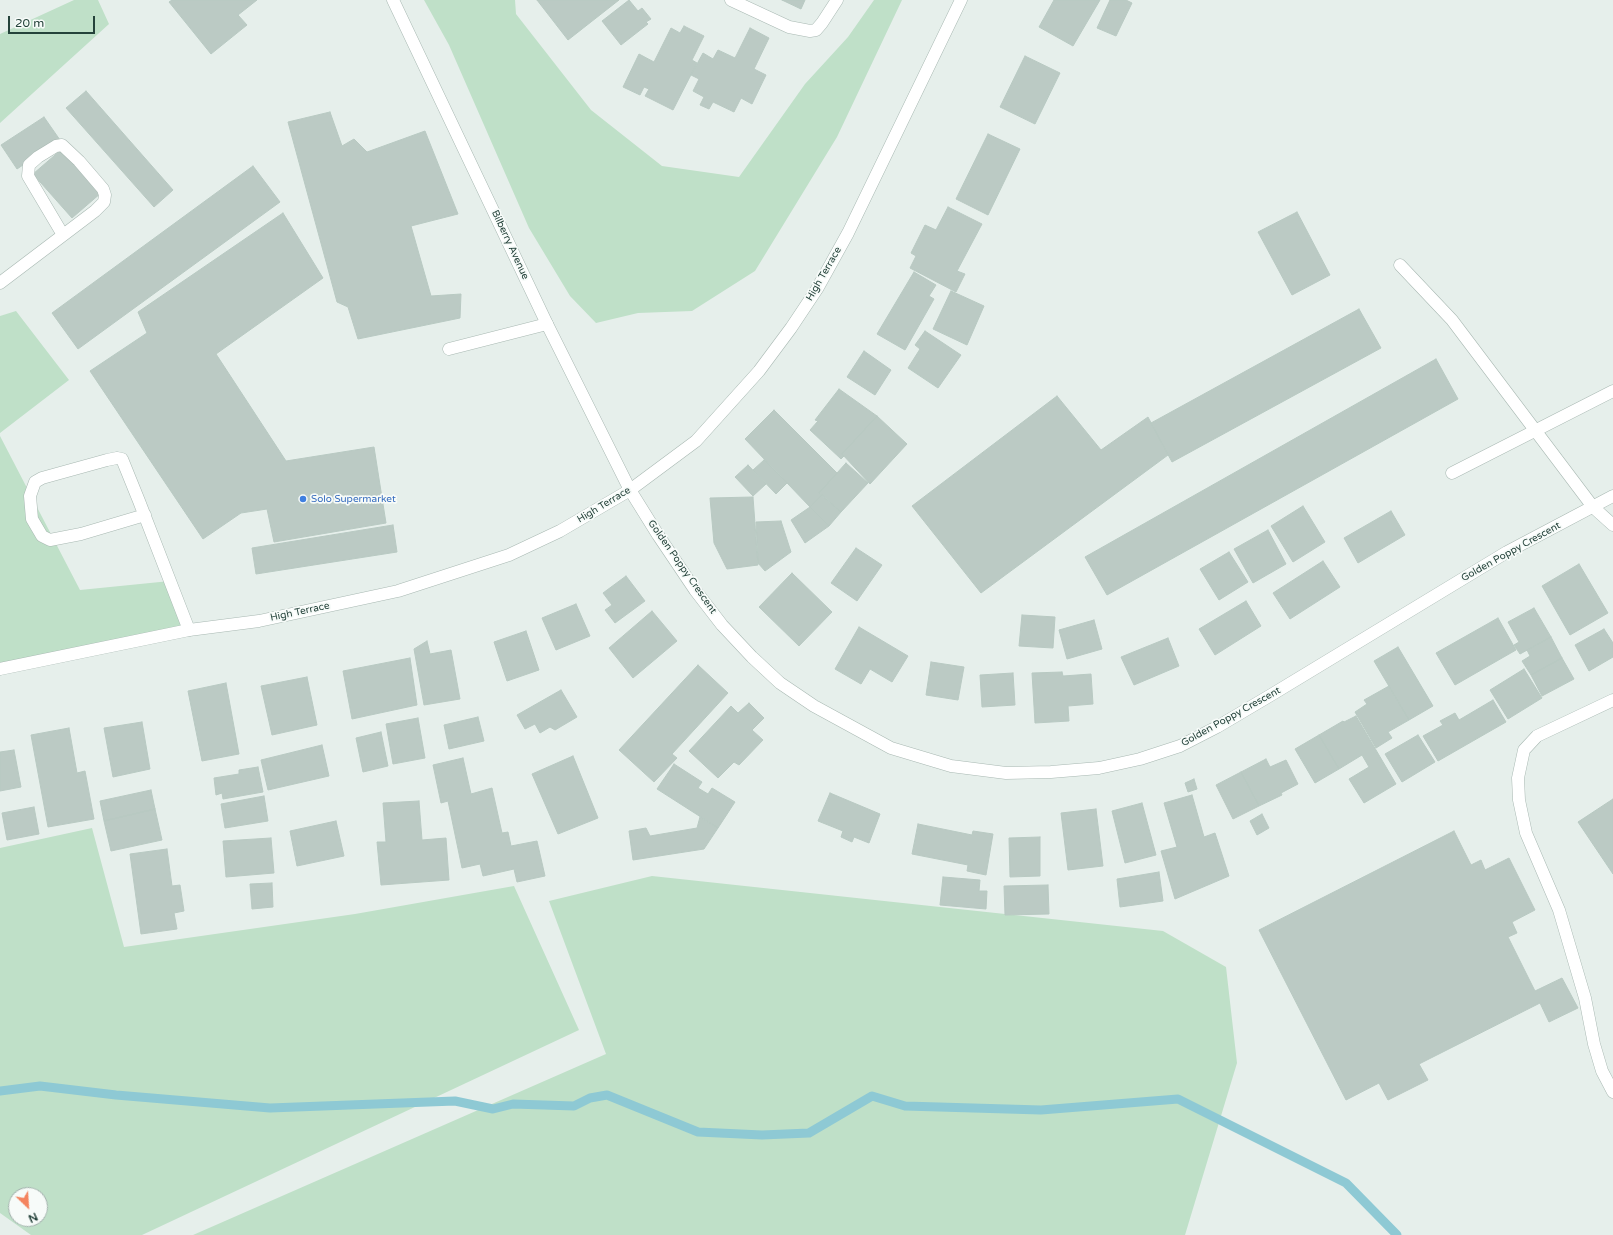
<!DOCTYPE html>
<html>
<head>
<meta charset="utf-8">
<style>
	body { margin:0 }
	#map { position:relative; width:1613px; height:1235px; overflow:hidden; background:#e6efeb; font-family:"Varela Round",sans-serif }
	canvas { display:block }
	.north { position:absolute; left:8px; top:1187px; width:40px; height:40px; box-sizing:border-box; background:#f7fbf9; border:1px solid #a3b1ad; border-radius:50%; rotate:155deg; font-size:11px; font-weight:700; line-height:16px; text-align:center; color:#24423a }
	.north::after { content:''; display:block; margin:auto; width:14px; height:18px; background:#f4845f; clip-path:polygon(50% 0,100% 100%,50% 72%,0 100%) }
	.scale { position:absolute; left:8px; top:16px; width:87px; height:18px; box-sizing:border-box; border:2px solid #24423a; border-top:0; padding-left:5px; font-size:12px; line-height:14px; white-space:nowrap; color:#24423a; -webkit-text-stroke:3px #f7fbf9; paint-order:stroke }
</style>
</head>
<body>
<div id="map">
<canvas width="1613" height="1235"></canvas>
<div class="north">N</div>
<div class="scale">20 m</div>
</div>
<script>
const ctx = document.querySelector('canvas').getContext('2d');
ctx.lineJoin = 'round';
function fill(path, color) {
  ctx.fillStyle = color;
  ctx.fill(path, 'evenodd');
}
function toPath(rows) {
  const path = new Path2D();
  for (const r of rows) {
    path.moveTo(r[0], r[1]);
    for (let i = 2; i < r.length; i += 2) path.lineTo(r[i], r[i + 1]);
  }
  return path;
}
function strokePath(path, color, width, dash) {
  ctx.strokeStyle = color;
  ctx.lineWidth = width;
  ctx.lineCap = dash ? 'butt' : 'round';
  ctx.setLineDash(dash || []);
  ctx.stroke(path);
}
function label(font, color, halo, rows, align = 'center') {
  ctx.font = font + ' "Varela Round",sans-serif';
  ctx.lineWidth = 3.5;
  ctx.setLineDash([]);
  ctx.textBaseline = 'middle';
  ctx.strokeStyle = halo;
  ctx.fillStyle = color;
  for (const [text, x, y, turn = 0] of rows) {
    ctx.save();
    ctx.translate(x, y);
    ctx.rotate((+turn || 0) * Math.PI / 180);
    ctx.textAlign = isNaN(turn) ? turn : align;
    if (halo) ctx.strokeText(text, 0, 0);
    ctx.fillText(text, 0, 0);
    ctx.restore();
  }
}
fill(toPath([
	[74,0,98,0,109,24,0,123,0,34],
	[424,0,515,0,516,14,591,110,662,166,739,177,805,84,848,37,874,0,902,0,837,137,755,271,692,311,638,313,596,323,570,296,529,228,449,45],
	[16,311,69,380,0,433,0,316],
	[0,436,80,590,170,581,189,630,0,669],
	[92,828,124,947,355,914,514,886,579,1030,142,1235,31,1235,0,1213,0,848],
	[16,1195,40,1195,40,1219,16,1219],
	[652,876,1163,931,1226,967,1237,1063,1185,1235,193,1235,606,1054,549,901]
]), '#bfe0c8');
strokePath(toPath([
	[0,1091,40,1086,116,1095,270,1108,455,1101,493,1109,513,1104,574,1106,590,1098,607,1095,698,1132,762,1135,809,1133,872,1096,905,1106,1041,1110,1178,1099,1346,1183,1397,1235]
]), '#8ec9d4', 9);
const building = toPath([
	[172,0,257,0,238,15,247,25,211,54,169,2,172,0],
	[537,0,619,0,568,40,537,0],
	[629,0,638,11,642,8,651,19,646,22,648,24,621,45,602,21,629,0],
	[782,0,805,0,801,9,782,0],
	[1054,0,1100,0,1073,46,1039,27,1054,0],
	[1110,0,1126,0,1132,3,1116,36,1097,28,1110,0],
	[684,26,704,36,692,60,697,63,673,110,645,96,649,89,644,87,640,95,623,87,639,54,654,62,671,28,680,33,684,26],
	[750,28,769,38,754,69,766,75,752,104,741,98,734,112,713,102,709,109,700,105,704,97,693,91,699,79,691,75,703,53,713,59,718,50,735,58,750,28],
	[1025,56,1060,73,1035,124,1000,107,1025,56],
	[86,91,173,190,154,207,66,108,86,91],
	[330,112,342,146,354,139,367,152,425,131,458,214,411,226,431,296,461,294,460,318,358,339,348,307,337,302,288,122,330,112],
	[44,117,60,140,17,169,1,145,44,117],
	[988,134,1020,149,988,215,956,199,988,134],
	[62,149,101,193,72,218,33,174,62,149],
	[253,166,280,202,78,349,52,313,253,166],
	[948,207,982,224,957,271,965,274,956,292,910,268,916,256,911,253,925,225,936,230,948,207],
	[1297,212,1330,275,1292,295,1258,232,1297,212],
	[283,213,323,278,216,354,286,461,374,447,386,523,274,542,267,509,241,513,203,539,90,371,147,333,138,312,283,213],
	[914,272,936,285,929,296,934,299,905,350,877,334,914,272],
	[951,291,984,306,967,345,933,329,951,291],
	[1359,309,1381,348,1172,462,1151,423,1359,309],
	[925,331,961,355,938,388,908,368,920,349,915,345,925,331],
	[864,351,891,370,875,395,847,377,864,351],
	[1436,359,1458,399,1107,595,1085,557,1436,359],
	[839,389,877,416,842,454,844,456,841,459,810,430,818,421,815,420,839,389],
	[1057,396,1101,450,1148,417,1168,455,981,593,912,506,1057,396],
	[774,410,837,473,819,493,822,495,810,507,745,439,774,410],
	[877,416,907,444,870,484,842,454,877,416],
	[764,460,787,483,776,494,753,470,764,460],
	[846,463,868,483,841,512,819,493,846,463],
	[748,465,766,484,753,496,735,477,748,465],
	[822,495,841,512,829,526,810,507,822,495],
	[753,497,758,565,727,569,714,543,710,498,753,497],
	[1303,506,1325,542,1293,562,1271,526,1303,506],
	[810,507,829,526,805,543,791,520,810,507],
	[1391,511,1405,535,1358,563,1344,538,1391,511],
	[781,521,791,552,765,571,758,563,756,522,781,521],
	[393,525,397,552,256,574,252,548,393,525],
	[1268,530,1286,564,1253,583,1234,549,1268,530],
	[856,548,882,565,857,601,831,583,856,548],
	[1229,552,1248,582,1219,600,1200,569,1229,552],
	[1323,561,1340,587,1290,619,1273,593,1323,561],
	[1579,564,1608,613,1570,635,1542,586,1579,564],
	[792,573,832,612,799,646,759,607,792,573],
	[626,576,645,601,615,623,605,610,612,605,603,593,626,576],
	[1246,601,1261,626,1215,655,1199,629,1246,601],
	[576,604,590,636,556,650,542,618,576,604],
	[1534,608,1551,637,1520,654,1514,645,1519,642,1508,622,1534,608],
	[652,611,677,641,633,678,609,648,652,611],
	[1022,615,1055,617,1053,648,1019,646,1022,615],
	[1498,618,1516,650,1455,685,1436,653,1498,618],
	[1094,620,1102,649,1067,659,1059,630,1094,620],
	[859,627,908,656,892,682,870,669,861,684,835,669,859,627],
	[1604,629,1613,643,1613,657,1589,671,1575,645,1604,629],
	[526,631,539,670,507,681,494,642,526,631],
	[1551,637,1562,658,1531,675,1522,661,1530,656,1527,650,1551,637],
	[1168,638,1179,666,1134,685,1121,657,1168,638],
	[427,641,430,654,451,650,460,699,424,705,414,649,427,641],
	[1398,647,1433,706,1409,720,1374,661,1398,647],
	[410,658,417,705,352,719,343,671,410,658],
	[1562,658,1574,679,1542,696,1531,675,1562,658],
	[931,662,964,667,958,700,926,695,931,662],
	[698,665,728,693,672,754,677,758,654,782,619,750,698,665],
	[1524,669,1542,698,1508,719,1490,690,1524,669],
	[1062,672,1063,676,1091,674,1093,704,1068,706,1069,721,1035,723,1032,673,1062,672],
	[1013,673,1015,705,982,707,980,675,1013,673],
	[307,677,317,725,272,735,261,686,307,677],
	[226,683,239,754,202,761,188,691,226,683],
	[1389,686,1409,720,1388,732,1392,738,1376,748,1355,712,1367,704,1364,700,1389,686],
	[561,690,577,717,555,730,550,727,540,733,535,724,525,729,517,715,561,690],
	[1493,700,1506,722,1438,761,1423,736,1443,725,1440,721,1455,713,1459,720,1493,700],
	[749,703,764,718,752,730,763,740,739,765,734,762,718,778,689,751,731,706,738,713,749,703],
	[1356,716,1396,784,1364,803,1349,779,1369,767,1362,755,1339,769,1319,735,1343,721,1344,722,1356,716],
	[478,717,484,741,449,749,444,725,478,717],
	[418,718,425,758,393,764,386,724,418,718],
	[142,722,150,769,113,777,104,728,142,722],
	[69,728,77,773,85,771,94,819,48,827,31,735,69,728],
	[381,732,388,766,363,772,356,738,381,732],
	[1319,735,1339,769,1315,783,1295,749,1319,735],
	[1418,735,1435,762,1402,782,1385,754,1418,735],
	[322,745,329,776,268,790,261,760,322,745],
	[14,750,21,787,0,791,0,752,14,750],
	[573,756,598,818,558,834,532,774,573,756],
	[463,758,471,794,492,788,502,833,508,832,511,846,537,841,545,876,517,882,514,869,483,876,480,864,462,868,448,801,441,803,433,765,463,758],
	[1266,759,1270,767,1286,760,1298,784,1281,793,1282,795,1259,806,1241,772,1266,759],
	[674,764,702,782,698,788,708,794,712,788,735,802,718,828,657,789,674,764],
	[258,767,263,792,223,799,222,793,216,795,214,778,239,774,239,770,258,767],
	[1241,772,1259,806,1233,819,1216,785,1241,772],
	[1194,779,1197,789,1188,792,1185,783,1194,779],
	[151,790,155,809,104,821,100,801,151,790],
	[830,793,880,814,869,843,854,837,852,842,841,837,843,831,818,821,830,793],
	[1192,795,1204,837,1215,833,1229,876,1175,899,1161,851,1177,847,1164,803,1192,795],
	[264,796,268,821,225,828,221,804,264,796],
	[1613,799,1613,874,1578,822,1613,799],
	[419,801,422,840,446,838,449,880,381,885,377,842,386,842,383,803,419,801],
	[1142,803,1156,855,1125,863,1112,811,1142,803],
	[34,807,39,834,7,840,2,813,34,807],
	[155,809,162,840,111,851,104,821,155,809],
	[1096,809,1103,866,1068,870,1061,813,1096,809],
	[1262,814,1269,828,1257,835,1250,821,1262,814],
	[700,817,718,828,704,849,633,860,629,831,646,828,650,836,697,828,700,817],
	[336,821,344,856,297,866,290,831,336,821],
	[918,824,972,835,973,831,993,834,986,875,967,871,968,865,912,854,918,824],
	[1454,831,1471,865,1481,860,1485,870,1509,858,1535,910,1512,922,1517,933,1508,937,1535,991,1562,978,1578,1008,1549,1022,1540,1003,1419,1064,1428,1080,1388,1100,1379,1083,1346,1100,1259,930,1454,831],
	[1040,837,1040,876,1010,877,1009,838,1040,837],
	[271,838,274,873,226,877,223,841,271,838],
	[167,849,172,886,180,885,184,911,174,913,177,929,141,934,130,854,167,849],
	[1159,872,1163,901,1120,907,1117,879,1159,872],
	[943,877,980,880,979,891,987,891,986,909,940,905,943,877],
	[272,883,273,907,252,909,250,884,272,883],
	[1048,885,1049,914,1005,915,1004,886,1048,885]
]);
fill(building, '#bbcac4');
strokePath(building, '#b8c9c2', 1);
const service = toPath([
	[1400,265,1452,320,1593,507,1613,525],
	[0,283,95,211,104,202,105,195,103,189,79,161,62,145,56,146,38,157,29,165,28,176,63,235],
	[449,349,547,324],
	[1452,473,1613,391],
	[145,515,81,534,50,540,42,536,32,519,30,496,35,482,42,478,107,460,117,458,122,459,139,501,189,630],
	[1613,700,1537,736,1524,750,1518,778,1519,800,1526,833,1559,910,1585,998,1594,1044,1602,1071,1613,1092]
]);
const minor = toPath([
	[393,0,547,324,630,490,658,535,695,590,722,625,752,657,780,683,814,706,891,748,951,766,1006,773,1051,772,1099,768,1140,759,1180,746,1217,727,1271,695,1507,552,1613,496],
	[731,0,789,27,810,31,816,30,822,23,837,0],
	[0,669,189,630,259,621,398,591,509,555,560,531,630,490,696,441,759,371,791,328,817,289,848,233,961,0]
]);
strokePath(service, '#a8b8b2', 13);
strokePath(minor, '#a8b8b2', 13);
strokePath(service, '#fff', 12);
strokePath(minor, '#fff', 12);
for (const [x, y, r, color] of [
	[303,499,4,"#3f7fe0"]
]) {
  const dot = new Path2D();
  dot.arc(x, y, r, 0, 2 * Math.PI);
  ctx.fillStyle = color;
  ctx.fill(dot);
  strokePath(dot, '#f7fbf9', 1.5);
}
label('10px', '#24423a', '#f7fbf9', [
	["Bilberry Avenue",510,245,65],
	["High Terrace",824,274,-60],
	["High Terrace",604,505,-31],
	["Golden Poppy Crescent",1511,552,-29],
	["Golden Poppy Crescent",682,567,55],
	["High Terrace",300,612,-12],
	["Golden Poppy Crescent",1231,717,-29]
]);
label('10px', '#366cbe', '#f7fbf9', [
	["Solo Supermarket",311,499]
], 'left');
</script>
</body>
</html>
